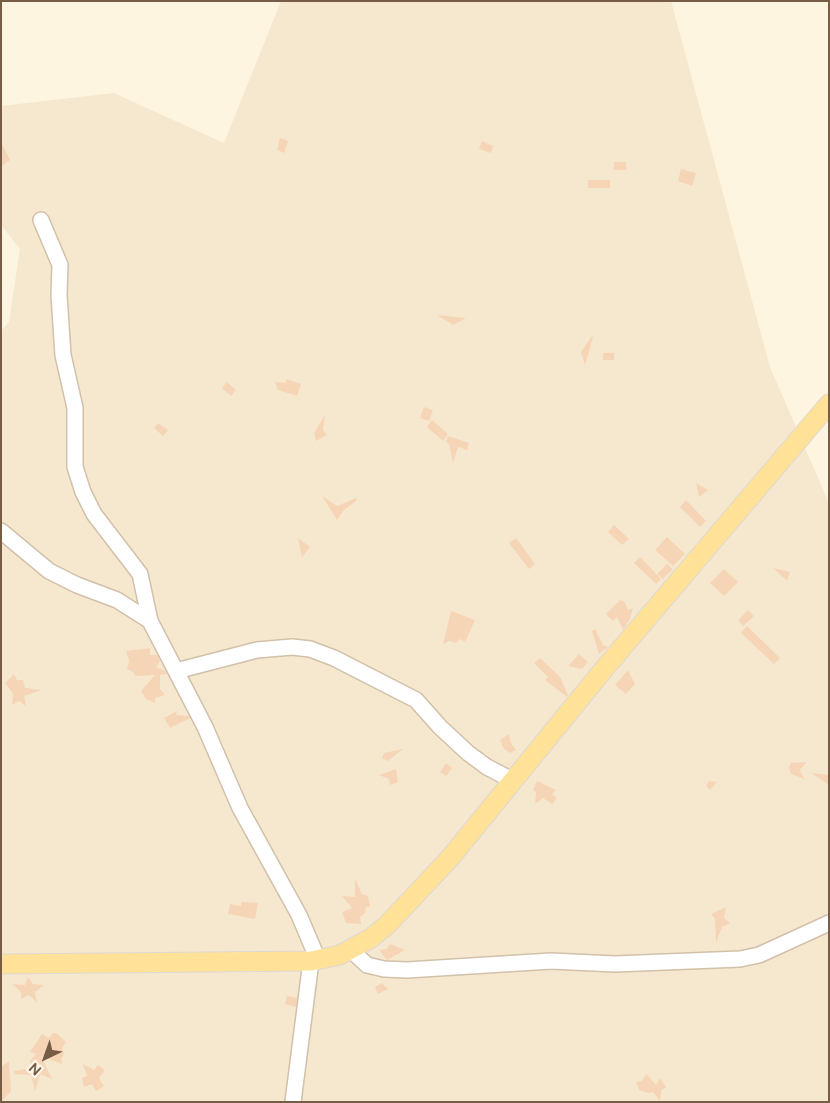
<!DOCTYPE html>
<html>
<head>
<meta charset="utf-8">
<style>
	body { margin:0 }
	#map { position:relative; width:830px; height:1103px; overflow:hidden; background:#fef5e1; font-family:"Public Sans",sans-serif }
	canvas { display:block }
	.frame { position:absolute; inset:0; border:2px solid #775c46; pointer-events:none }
	.north { position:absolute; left:20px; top:1033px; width:50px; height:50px; -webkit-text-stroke:4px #fff8e9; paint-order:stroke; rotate:222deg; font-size:14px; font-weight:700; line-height:20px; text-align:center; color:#775c46 }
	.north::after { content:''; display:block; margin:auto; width:18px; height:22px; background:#775c46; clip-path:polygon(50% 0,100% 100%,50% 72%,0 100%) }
</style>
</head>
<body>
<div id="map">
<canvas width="830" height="1103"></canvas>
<div class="frame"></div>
<div class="north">N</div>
</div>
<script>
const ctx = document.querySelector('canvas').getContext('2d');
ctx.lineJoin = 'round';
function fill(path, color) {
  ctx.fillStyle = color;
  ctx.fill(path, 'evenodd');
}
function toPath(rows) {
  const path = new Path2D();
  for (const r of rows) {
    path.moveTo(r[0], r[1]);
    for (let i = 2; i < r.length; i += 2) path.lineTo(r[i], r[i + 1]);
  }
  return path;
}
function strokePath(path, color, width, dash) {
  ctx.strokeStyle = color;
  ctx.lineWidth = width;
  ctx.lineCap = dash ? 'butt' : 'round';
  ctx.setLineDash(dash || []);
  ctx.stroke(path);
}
fill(toPath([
	[281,1,671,1,770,367,829,503,829,1102,1,1102,1,331,9,322,20,249,1,225,1,106,114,93,224,143]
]), '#f6e8cf');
fill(toPath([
	[280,138,288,141,284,153,277,150],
	[482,141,493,146,491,153,479,149],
	[1,142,10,160,1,167],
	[614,162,626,162,626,170,614,170],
	[681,169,696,173,692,186,678,181],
	[588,180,610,180,610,188,588,188],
	[437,315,466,318,453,325],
	[592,336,593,337,585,365,581,352],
	[603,353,614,353,614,360,603,360],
	[286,379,301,384,297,396,278,390,275,382,286,383],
	[227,382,236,390,231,396,222,388],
	[424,407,433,410,429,421,420,418],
	[325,415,323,430,327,435,316,441,314,433],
	[432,420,448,434,443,441,427,427],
	[158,423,168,430,163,436,154,428],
	[448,436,469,443,467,450,458,447,453,463,449,444,446,442],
	[696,483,708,490,699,497],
	[322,496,337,506,356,498,357,500,343,511,337,520],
	[686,500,706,521,700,527,680,507],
	[614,525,629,539,622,545,608,532],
	[667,537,685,554,673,566,655,550],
	[298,538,310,547,302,557],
	[516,538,535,564,529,569,509,543],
	[640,557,661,579,656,584,634,563],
	[667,564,673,569,663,579,657,574],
	[773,568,790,572,787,581],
	[724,569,738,582,724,596,710,583],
	[620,600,624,601,628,610,633,608,630,619,623,630,617,617,613,621,606,614],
	[748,610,754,616,743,626,738,620],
	[451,611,475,620,465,642,459,639,456,643,449,641,443,644],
	[747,626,780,658,774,664,741,633],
	[595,629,603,645,608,647,599,654,592,631],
	[150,648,150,655,157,655,160,661,156,667,165,671,167,674,160,675,160,689,165,695,155,698,155,703,146,699,141,691,155,675,136,676,133,672,127,669,129,661,126,651],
	[579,654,588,662,582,669,568,666],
	[540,658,560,677,568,695,567,697,545,680,548,677,534,663],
	[628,670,635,684,626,694,615,685],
	[14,674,17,680,23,680,25,688,42,690,24,696,26,706,19,701,12,705,13,694,5,683],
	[177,711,176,715,189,716,190,718,170,728,164,718],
	[509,734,511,743,516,750,510,753,504,749,500,740],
	[403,749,388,761,382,758,384,753],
	[807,762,800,770,804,779,791,774,789,767,791,763],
	[446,763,452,768,446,776,440,772],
	[396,769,398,782,390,785,389,779,379,775],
	[811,773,829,775,829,785],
	[537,781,556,790,552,794,557,798,552,804,543,798,535,804,536,792,533,790],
	[709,781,717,782,710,790,706,786],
	[355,879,362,894,368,896,370,907,366,907,365,913,360,917,361,924,346,923,342,912,352,908,342,896,355,897],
	[241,902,258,903,255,919,228,914,230,904,241,906],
	[726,907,724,918,730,923,722,927,716,943,715,919,711,914],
	[390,944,405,950,387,960,379,950,387,949],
	[28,977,33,984,44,985,35,992,37,1003,29,995,21,999,21,992,12,984,25,985],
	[382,983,388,989,378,994,375,987],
	[287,996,297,998,296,1007,285,1004],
	[53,1033,56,1033,66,1042,62,1048,64,1054,61,1059,62,1064,41,1056,52,1079,40,1074,35,1092,31,1075,14,1074,14,1071,31,1068,30,1061,36,1054,30,1052,42,1034,49,1038],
	[9,1061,11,1091,1,1102,1,1067],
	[83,1064,94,1070,98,1065,105,1070,99,1078,104,1086,96,1091,92,1084,84,1087,82,1078,87,1076],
	[646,1074,656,1085,660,1078,666,1087,661,1091,660,1101,653,1092,648,1093,639,1090,636,1082,642,1081]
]), '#f6d5b6');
const minor = toPath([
	[41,220,60,265,59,295,63,355,75,408,75,467,83,492,94,514,140,574,150,621,205,727,240,808,299,915,318,960],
	[1,531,49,571,77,585,117,600,150,621],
	[176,671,257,650,292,647,310,649,334,658,416,700,440,727,468,753,487,767,512,780],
	[351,950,367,965,384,969,407,970,551,961,615,964,740,959,759,955,829,923],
	[293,1102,311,961]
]);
const major = toPath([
	[1,964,311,961,340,955,371,938,387,925,450,858,604,669,829,404]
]);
strokePath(minor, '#d2c0aa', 18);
strokePath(major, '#ded8d3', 21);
strokePath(minor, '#fff', 15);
strokePath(major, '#ffe297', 19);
</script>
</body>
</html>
